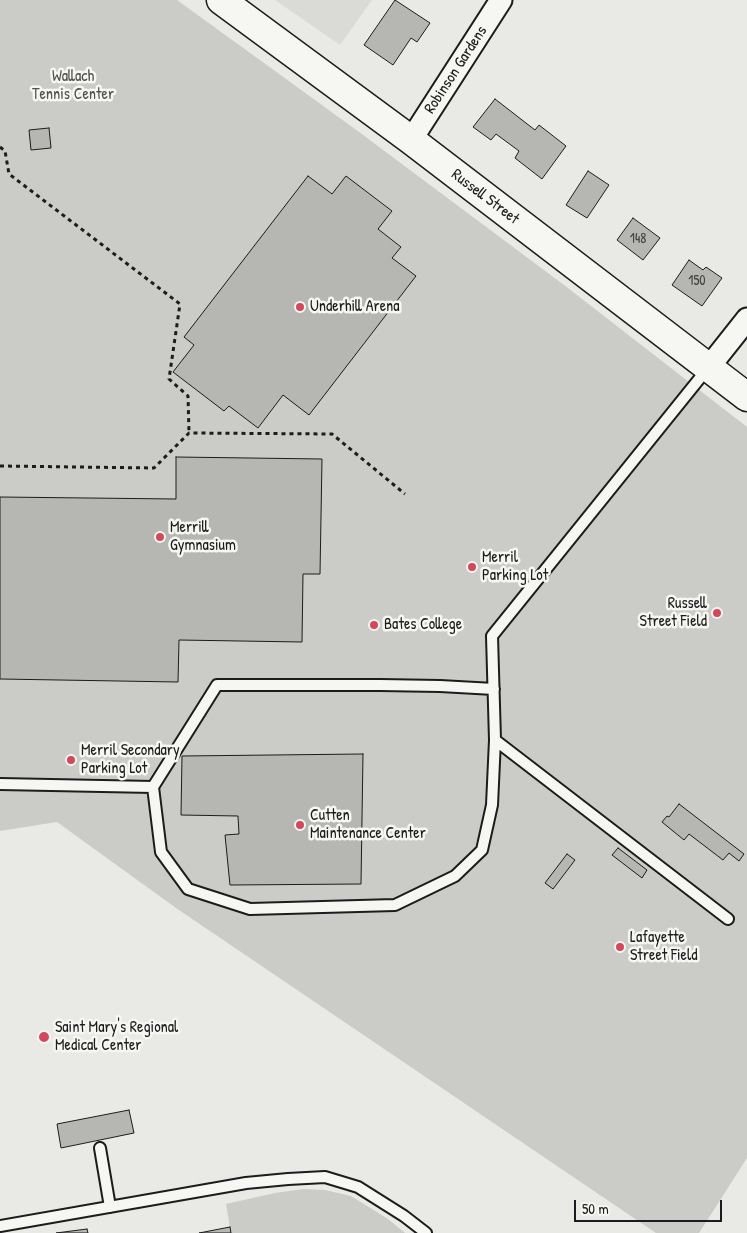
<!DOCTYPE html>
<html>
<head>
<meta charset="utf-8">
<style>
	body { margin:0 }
	#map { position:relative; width:747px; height:1233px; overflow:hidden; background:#e9e9e5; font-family:"Patrick Hand",sans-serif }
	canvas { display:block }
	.scale { position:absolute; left:574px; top:1200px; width:148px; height:22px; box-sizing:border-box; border:2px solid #1c1c1c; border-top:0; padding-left:6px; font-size:15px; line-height:18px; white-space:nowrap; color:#1c1c1c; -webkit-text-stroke:4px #f6f6f2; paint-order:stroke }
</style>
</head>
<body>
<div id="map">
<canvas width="747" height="1233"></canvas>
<div class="scale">50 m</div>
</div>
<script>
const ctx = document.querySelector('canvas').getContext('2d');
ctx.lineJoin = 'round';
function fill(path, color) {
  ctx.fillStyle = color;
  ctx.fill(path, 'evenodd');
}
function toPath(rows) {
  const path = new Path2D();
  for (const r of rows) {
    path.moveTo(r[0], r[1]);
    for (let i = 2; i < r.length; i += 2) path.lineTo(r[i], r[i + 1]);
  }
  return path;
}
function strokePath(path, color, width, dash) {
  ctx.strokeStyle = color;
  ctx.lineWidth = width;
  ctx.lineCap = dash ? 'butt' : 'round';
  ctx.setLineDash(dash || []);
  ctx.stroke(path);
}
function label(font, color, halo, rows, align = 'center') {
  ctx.font = font + ' "Patrick Hand",sans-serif';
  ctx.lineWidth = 5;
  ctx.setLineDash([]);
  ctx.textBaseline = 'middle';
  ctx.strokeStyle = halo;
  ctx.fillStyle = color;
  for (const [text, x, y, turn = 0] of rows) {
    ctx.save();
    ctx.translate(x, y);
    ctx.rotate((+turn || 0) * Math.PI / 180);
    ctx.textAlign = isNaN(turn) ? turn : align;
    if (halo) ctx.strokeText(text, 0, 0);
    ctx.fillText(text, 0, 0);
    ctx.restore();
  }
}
fill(toPath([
	[275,0,372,0,340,45]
]), '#dadad6');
fill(toPath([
	[0,0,177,0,355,129,564,285,747,427,747,1158,699,1233,656,1233,176,908,57,822,0,831],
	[303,1189,325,1190,351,1196,388,1219,405,1233,231,1233,226,1204,275,1193]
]), '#cbcbc7');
const building = toPath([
	[395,0,430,23,417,42,411,38,393,65,364,45,395,0],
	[495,99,535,130,539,125,566,146,542,179,515,158,519,151,496,134,491,140,473,127,495,99],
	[49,128,51,148,31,150,29,130,49,128],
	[588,171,609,185,587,218,566,205,588,171],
	[308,176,332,194,346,176,392,211,378,229,401,247,392,258,416,276,309,415,283,395,258,428,229,406,224,411,173,372,194,345,184,337,308,176],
	[633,218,660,238,643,260,617,240,633,218],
	[689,260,703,270,706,267,722,278,702,306,672,285,689,260],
	[176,457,322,459,320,574,303,574,302,642,179,640,178,682,0,679,0,497,176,499,176,457],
	[363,754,361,884,230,885,225,835,239,834,238,816,181,815,182,756,363,754],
	[679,804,744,854,739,861,729,853,723,860,689,834,684,840,662,822,667,816,669,817,679,804],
	[618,848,647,870,642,878,612,855,618,848],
	[567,854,575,860,553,889,545,883,567,854],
	[129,1110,134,1133,61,1148,57,1124,129,1110],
	[230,1227,231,1233,199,1233,230,1227],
	[87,1229,88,1233,56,1233,87,1229]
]);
fill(building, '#b6b6b3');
strokePath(building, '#1c1c1c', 1);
const lane = toPath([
	[494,689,440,686,380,685,217,685,153,787,161,852,188,889,250,909,395,905,455,876,482,850,492,805,495,740,492,636,708,368],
	[495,740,728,919],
	[0,784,153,787],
	[100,1148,110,1207],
	[0,1226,246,1183,288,1179,325,1177,358,1187,404,1216,426,1233]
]);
const street = toPath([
	[411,140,501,0],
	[709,367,747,319]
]);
const primary = toPath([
	[221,0,411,140,747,397]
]);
strokePath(lane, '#1c1c1c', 14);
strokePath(street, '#1c1c1c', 25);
strokePath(primary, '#1c1c1c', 31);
strokePath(toPath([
	[0,147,5,151,9,174,180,304,169,379,188,396,189,433],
	[0,466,154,468,189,433,332,434,405,494]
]), '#1c1c1c', 3, [4, 4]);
strokePath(lane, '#f6f6f2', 10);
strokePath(street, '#f6f6f2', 21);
strokePath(primary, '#f6f6f2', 28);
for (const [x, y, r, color] of [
	[300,307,5,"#d1495b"],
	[160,537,5,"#d1495b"],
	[472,567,5,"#d1495b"],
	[717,613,5,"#d1495b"],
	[374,625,5,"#d1495b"],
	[71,760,5,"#d1495b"],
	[300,825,5,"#d1495b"],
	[620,947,5,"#d1495b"],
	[44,1037,6,"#d1495b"]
]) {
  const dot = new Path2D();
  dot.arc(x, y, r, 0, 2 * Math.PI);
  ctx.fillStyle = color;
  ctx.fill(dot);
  strokePath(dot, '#f6f6f2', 2);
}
label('14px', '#424242', null, [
	["148",638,239],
	["150",697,281]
]);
label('16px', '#1c1c1c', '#f6f6f2', [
	["Robinson Gardens",456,70,-57],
	["Russell Street",485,197,37]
]);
label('16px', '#51514f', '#f6f6f2', [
	["Wallach",73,77],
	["Tennis Center",73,95]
]);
label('16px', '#1c1c1c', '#f6f6f2', [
	["Underhill Arena",310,307],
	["Merrill",170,528],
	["Gymnasium",170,546],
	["Merril",482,558],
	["Parking Lot",482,576],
	["Russell",707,604,"right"],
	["Street Field",707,622,"right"],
	["Bates College",384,625],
	["Merril Secondary",81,751],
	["Parking Lot",81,769],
	["Cutten",310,816],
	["Maintenance Center",310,834],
	["Lafayette",630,938],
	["Street Field",630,956],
	["Saint Mary's Regional",55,1028],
	["Medical Center",55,1046]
], 'left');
</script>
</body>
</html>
